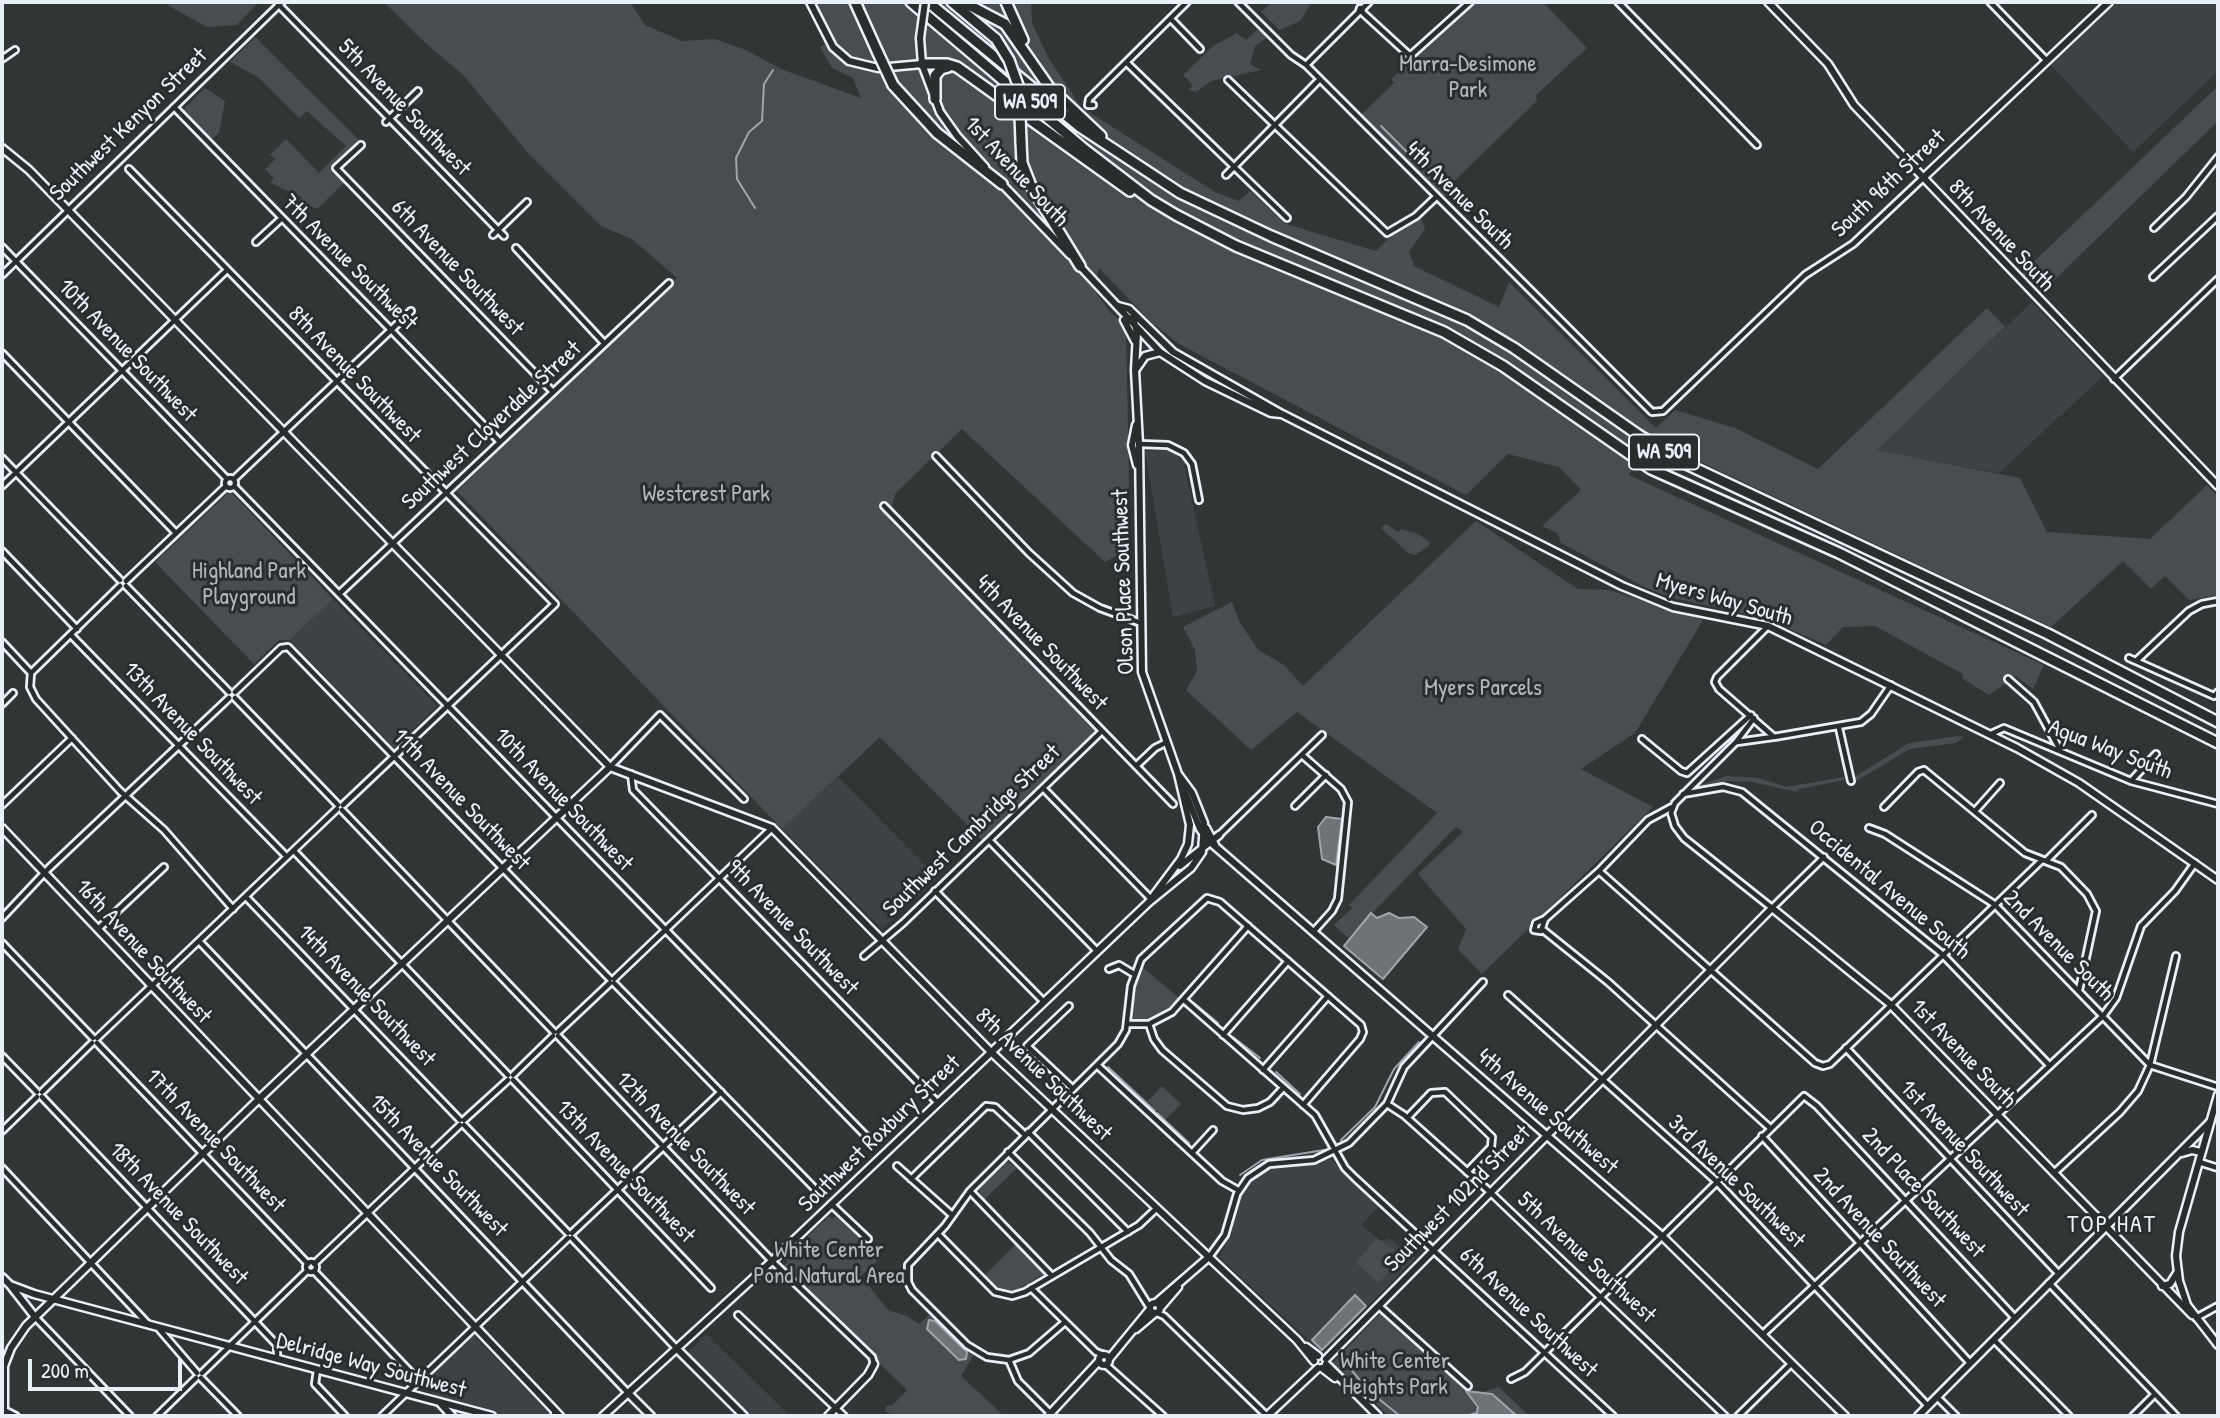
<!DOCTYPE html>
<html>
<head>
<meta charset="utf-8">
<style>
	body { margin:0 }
	#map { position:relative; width:2220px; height:1418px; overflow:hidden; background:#323536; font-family:"Patrick Hand",sans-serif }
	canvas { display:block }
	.frame { position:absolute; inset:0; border:4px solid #e8f1f8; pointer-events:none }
	.scale { position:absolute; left:28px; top:1359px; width:154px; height:32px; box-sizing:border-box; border:4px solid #e8f1f8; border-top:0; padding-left:9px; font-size:21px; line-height:24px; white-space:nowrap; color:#e8f1f8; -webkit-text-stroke:5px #2a2d2e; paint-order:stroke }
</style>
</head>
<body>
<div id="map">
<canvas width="2220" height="1418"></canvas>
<div class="frame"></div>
<div class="scale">200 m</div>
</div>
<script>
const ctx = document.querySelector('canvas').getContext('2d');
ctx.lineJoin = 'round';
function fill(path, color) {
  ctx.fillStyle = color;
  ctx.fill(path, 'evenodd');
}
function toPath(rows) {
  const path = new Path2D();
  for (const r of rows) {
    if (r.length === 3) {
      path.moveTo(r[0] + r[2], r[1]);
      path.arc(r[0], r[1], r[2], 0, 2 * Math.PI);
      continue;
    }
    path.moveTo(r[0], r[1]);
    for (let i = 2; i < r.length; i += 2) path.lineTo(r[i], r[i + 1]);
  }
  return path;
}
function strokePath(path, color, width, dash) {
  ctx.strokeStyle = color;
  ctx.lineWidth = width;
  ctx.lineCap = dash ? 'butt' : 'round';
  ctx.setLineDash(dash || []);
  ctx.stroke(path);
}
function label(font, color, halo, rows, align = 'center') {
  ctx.font = font + ' "Patrick Hand",sans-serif';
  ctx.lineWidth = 6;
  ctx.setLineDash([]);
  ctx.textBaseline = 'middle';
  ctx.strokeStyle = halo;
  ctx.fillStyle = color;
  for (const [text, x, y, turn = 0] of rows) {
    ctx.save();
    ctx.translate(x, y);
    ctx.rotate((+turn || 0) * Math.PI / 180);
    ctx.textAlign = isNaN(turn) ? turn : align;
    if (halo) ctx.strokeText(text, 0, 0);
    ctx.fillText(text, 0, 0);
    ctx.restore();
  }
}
fill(toPath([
	[2118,2,2218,2,2218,71,2133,152,2051,65],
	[2032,302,2103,376,1999,473,1876,450],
	[1170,450,1183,460,1215,606,1173,617,1145,451],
	[333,599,437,706,394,748,290,640],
	[838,777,938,878,882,929,782,829],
	[1331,1159,1379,1206,1361,1225,1381,1241,1389,1238,1416,1258,1320,1353,1315,1346,1219,1257,1231,1234,1242,1193,1251,1181,1270,1168,1315,1164],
	[472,1334,552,1416,456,1416,423,1384],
	[706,1334,790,1416,752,1416,688,1353]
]), '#3f4244');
fill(toPath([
	[162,2,259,2,237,25,207,27],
	[384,2,630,2,645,25,682,41,715,39,746,50,781,69,861,98,853,78,832,68,820,47,833,40,814,2,1031,2,1032,23,1048,57,1081,107,1215,192,1239,201,1250,191,1286,224,1376,251,1391,236,1420,217,1425,229,1409,252,1414,266,1499,307,1509,282,1656,428,1675,410,1735,428,1818,469,1987,308,2005,327,1877,450,2020,478,2047,532,2150,539,2207,485,2218,497,2218,595,2189,600,2165,576,2151,589,2123,561,2051,627,1690,457,1651,434,1629,475,2044,665,2033,689,2016,676,1989,695,1963,679,1963,674,1875,626,1843,627,1826,645,1765,618,1673,598,1646,588,1561,543,1557,533,1542,526,1581,490,1559,467,1508,454,1466,495,1181,345,1153,324,1099,268,1094,290,1111,313,1126,326,1129,482,1126,550,1105,562,962,429,895,494,889,519,1097,732,982,840,880,737,782,829,457,491,677,278,632,239,601,226,527,152,464,76,421,39],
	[1272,2,1312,2,1300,21,1280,30,1261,12],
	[1475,2,1543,2,1587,48,1536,95,1537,101,1449,186,1444,198,1436,194,1359,117,1394,83,1391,79,1403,67],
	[1259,28,1266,38,1255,46,1250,64,1261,70,1211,81,1196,92,1188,90,1193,85,1183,75,1213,46,1237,33,1246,40],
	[255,37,360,141,332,168,345,182,317,209,298,201,302,197,270,183,274,178,265,169,275,159,270,155,286,139,319,173,346,146,307,111,299,118,258,77,230,62],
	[2218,86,2218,121,2040,294,2021,274],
	[205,88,225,101,219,133,212,139,183,110],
	[230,491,333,599,290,640,279,640,254,664,155,562],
	[1476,521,1578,589,1609,590,1703,620,1635,733,1581,769,1653,807,1482,974,1458,949,1466,929,1418,874,1463,832,1456,827,1348,938,1334,925,1352,908,1349,905,1437,813,1297,712,1251,750,1186,690,1197,671,1195,650,1183,627,1232,602,1239,621,1258,650,1284,665,1303,686],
	[1386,524,1398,532,1401,529,1418,534,1429,541,1429,546,1415,555,1408,553,1381,528],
	[1958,736,1964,737,1956,743,1910,749,1856,781,1853,778,1909,743],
	[1726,776,1759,778,1786,787,1844,777,1844,780,1799,789,1798,792,1752,782,1726,781,1706,789,1701,785],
	[1142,967,1179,998,1164,1013,1145,1021,1135,1020,1131,1015,1134,987],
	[1162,1086,1181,1104,1165,1120,1148,1101],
	[1006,1161,1017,1168,984,1200,978,1189],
	[829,1216,832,1219,836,1216,880,1258,861,1276,888,1310,907,1316,919,1324,929,1315,973,1356,961,1376,1004,1416,894,1416,885,1411,886,1406,893,1405,907,1390,804,1290,784,1265,788,1262,785,1258],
	[1376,1238,1399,1252,1400,1258,1379,1283,1356,1263],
	[1016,1244,1043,1272,1042,1275,1016,1291,1002,1291,985,1275],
	[1380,1313,1466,1391,1483,1392,1499,1387,1529,1416,1389,1416,1332,1364]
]), '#494d4f');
const water = toPath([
	[1326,817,1342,819,1336,865,1322,859,1318,827,1326,817],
	[1371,913,1377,918,1389,913,1399,918,1414,917,1427,927,1383,979,1344,946,1371,913],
	[1355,1295,1366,1306,1322,1350,1312,1340,1355,1295],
	[929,1320,935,1321,967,1352,966,1359,959,1360,927,1329,929,1320],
	[1466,1391,1492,1394,1517,1416,1476,1416,1478,1407,1466,1391]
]);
fill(water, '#6e7376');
strokePath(water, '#9fa5aa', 2);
strokePath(toPath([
	[1381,126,1407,152,1424,160],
	[755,208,737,179,736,158,749,132,762,121,764,84,773,70],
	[1194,1003,1218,1023],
	[1233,1037,1260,1058],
	[1108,1067,1155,1111],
	[1276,1072,1300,1094],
	[1157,1113,1189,1143],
	[1341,1140,1375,1107,1394,1069,1419,1042],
	[1240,1175,1262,1160,1324,1150],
	[1338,1354,1369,1391,1400,1416],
	[1465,1416,1477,1413]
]), '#9fa5aa', 2);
const minor = toPath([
	[1238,2,1291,55,1306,65,1652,412,1663,411,1805,275,1853,244,1923,178],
	[1618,2,1757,145],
	[1990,2,2046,60],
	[278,4,504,236],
	[1360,8,1363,8,1362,12,1359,11,1360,8],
	[1363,8,1369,2],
	[1362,12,1410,56,1470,2],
	[1171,19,1200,49],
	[2,59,15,50],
	[1127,63,1287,218],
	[1306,65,1359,12],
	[1228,80,1387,233,1416,216,1435,198],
	[1093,105,1088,105,1089,99,1187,2],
	[174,107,500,442],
	[386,122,418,91],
	[361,145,336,168,553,392],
	[129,169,555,604,343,805],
	[1226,175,1318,81],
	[2154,228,2186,197,2218,157],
	[493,235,527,202],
	[256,242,281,219],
	[2,247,227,479],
	[516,248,604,343],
	[2,275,282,2],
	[2153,277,2218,216],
	[2,353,176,533],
	[2114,379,2218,279],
	[1139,444,1168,445,1184,453,1192,464,1199,500],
	[936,456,1029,553,1073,593,1100,608,1141,623],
	[2,458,120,580],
	[230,483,5],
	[234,479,411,311],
	[2,486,227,270],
	[234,486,868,1138],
	[884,506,1173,804],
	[2,551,77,629],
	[126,581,226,486],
	[120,586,31,673,30,687,36,699,120,791,164,830,233,909],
	[126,586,229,692],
	[339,594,669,283],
	[1768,626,1717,677,1715,682,1719,689,1774,737,1861,722,1871,714,1891,685],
	[71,635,287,857],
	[2,642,31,673],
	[2129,658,2214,696,2218,692],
	[2136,661,2189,611,2202,604,2218,601],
	[2008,679,2034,702,2060,750],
	[235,692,281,648,288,647,610,979],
	[235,698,338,805],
	[2,704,13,693],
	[1754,718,1736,742,1675,803,1671,813,1675,826,1684,838,1772,908,1824,857],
	[1839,728,1851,781],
	[1991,734,2004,728,2131,781,2218,804],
	[1642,739,1681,771,1687,773,1751,715],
	[1737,742,1773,737],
	[1302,755,1341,789,1348,802,1338,899,1332,911,1314,931],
	[1136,766,1155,748,1167,742],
	[610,767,660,715,744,799],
	[631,774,633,790,938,1103],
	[2131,781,2156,754],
	[1043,788,1149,897],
	[1683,794,1723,787,1742,792,1942,954,2050,1066],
	[2,805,72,738],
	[1295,806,1326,775],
	[1884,807,1918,772,1924,770,2025,853,2061,867,2087,894,2096,911,2079,990],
	[342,810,554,1032],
	[1975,811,2000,783],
	[1869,828,1885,834,1994,904,2150,1065,2218,1087],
	[1217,837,1322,735],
	[989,840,1097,951],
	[294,851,508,1075],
	[2047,860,2092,815],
	[1599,871,1815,1063,1823,1066,1830,1064,2041,861],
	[935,891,1044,1002],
	[246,897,460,1120],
	[2,918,49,868,229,698],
	[1545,919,1599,871,1648,820,1672,807],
	[1545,919,1541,931,1534,930,1536,923,1545,919],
	[98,929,164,867],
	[1542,929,1608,982,1770,1128],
	[199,941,628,1393],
	[2,943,93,1038],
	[864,956,903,923,1102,731],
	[1109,969,1119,965,1134,974],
	[614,979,772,828],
	[614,983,820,1194],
	[1508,995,1716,1181,1928,1406],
	[1184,1000,1315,1115,1345,1168,1355,1178,1613,1416],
	[1069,1006,1027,1046,1073,1089],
	[1127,1024,1149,1024,1172,1012,1248,926],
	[1149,1024,1154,1039,1162,1050,1227,1106,1243,1110,1258,1108,1270,1102,1283,1088],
	[558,1032,610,983],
	[1223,1035,1288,961],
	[558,1036,772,1261,872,1357,874,1364],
	[97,1038,337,809],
	[97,1043,308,1264],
	[1846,1048,2058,1273],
	[2,1056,37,1092],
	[1097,1065,1222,1181,1238,1190],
	[1263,1070,1328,996],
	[513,1075,553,1036],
	[513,1080,711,1288],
	[42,1092,92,1043],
	[42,1097,277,1345,277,1358],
	[1387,1104,1404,1115,1490,1192,1725,1416],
	[1407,1118,1431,1093,1445,1092,1492,1137,1491,1147,1467,1172],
	[464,1120,508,1080],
	[464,1125,568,1233],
	[2,1131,37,1097],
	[1028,1132,1128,1232],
	[1762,1136,1970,1363],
	[1008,1152,1090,1233,1111,1260,1129,1274,1150,1308],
	[1192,1153,1213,1130],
	[2199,1162,2218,1168],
	[897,1166,952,1215],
	[2,1168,147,1323],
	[2054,1173,2120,1112,2138,1091,2150,1065,2176,956],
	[911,1179,986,1106,995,1107,1025,1135],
	[970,1191,1052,1276],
	[831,1204,868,1239],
	[572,1233,721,1092],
	[938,1234,995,1292,1012,1296,1025,1292,1139,1225,1157,1208],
	[572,1238,676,1348],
	[1209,1257,1225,1235,1237,1194,1248,1178,1269,1164,1314,1160,1349,1143,1387,1104,1404,1067,1483,982],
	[311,1267,5],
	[314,1264,460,1125],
	[314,1271,418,1380],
	[2049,1283,2176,1416],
	[1031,1288,1096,1352,1104,1355],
	[1379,1306,1468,1386],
	[1157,1313,1164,1316,1267,1416],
	[738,1315,844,1416],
	[35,1317,130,1416],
	[2196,1318,2218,1306],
	[1065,1322,1029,1353,1009,1360,987,1357,967,1345,912,1290,908,1282,908,1265,945,1226,970,1191,1118,1044,1126,1030,1131,986,1141,959,1207,898,1220,902,1361,1025,1363,1032,1360,1039,1303,1105],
	[160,1330,197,1373],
	[1762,1335,2103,1016,2116,998,2141,926,2175,891,2195,863],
	[1994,1340,2069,1416],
	[1009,1360,1018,1381,1053,1416],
	[1106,1365,1163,1416],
	[317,1370,315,1384,345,1416],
	[202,1373,307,1271],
	[201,1378,238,1416],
	[1511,1379,1525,1372,1804,1096,1817,1106,2015,1318],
	[1937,1397,1956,1416],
	[4,1410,16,1416],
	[157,1416,196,1378],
	[382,1416,568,1238],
	[1738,1416,1791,1364],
	[2133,1416,2155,1394]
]);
const tertiary = toPath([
	[810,2,833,47,849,61,878,68,922,64],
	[1768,2,1828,64,1854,105,2218,486],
	[2,148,29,170,610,767,772,828,991,1052,1297,1340,1314,1361],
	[1923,178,2109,2],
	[1184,789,1200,829,1209,841,1662,1236,1845,1416],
	[2,828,560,1416],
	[2182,1153,2192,1150,2201,1152],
	[2162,1286,2170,1284,2177,1273],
	[1155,1308,5],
	[1156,1303,1209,1257],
	[1160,1308,1178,1287],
	[1136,1329,1155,1313],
	[1306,1347,1318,1356],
	[676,1348,744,1416],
	[1104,1360,5],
	[1109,1359,1150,1309],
	[1326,1359,1772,908,1890,1004,2192,1315],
	[1326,1364,1378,1416],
	[1322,1368,1335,1378],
	[628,1393,651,1416],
	[4,1416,4,1366,11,1348,26,1326,259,1099,610,767],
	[828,1416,868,1375,874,1364],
	[1048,1416,1099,1361],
	[1267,1416,1318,1368],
	[1918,1416,2210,1122]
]);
const secondary = toPath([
	[920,38,922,64,940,112,957,136,985,167],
	[1000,182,1070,255],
	[1077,263,1160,352,1205,381,1271,413,1281,414],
	[1118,306,1129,309,1173,352,1282,414,1622,586,1673,607,1768,626,2017,748,2079,783,2218,880],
	[1133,317,1137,333,1135,370,1139,444,1142,672,1178,774,1190,825,1188,844,1181,859,1148,903],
	[1124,320,1135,341],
	[1136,369,1145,356,1160,352],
	[1136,425,1132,445,1137,465],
	[1206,828,1215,845],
	[1180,866,1219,835],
	[2218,1095,2179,1232,2176,1256,2179,1281,2187,1305,2218,1345],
	[2,1277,10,1285,34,1294,492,1416],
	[10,1285,35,1317],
	[441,1404,452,1416],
	[555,1416,555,1412],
	[603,1416,772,1261,1148,903,1191,868,1202,852,1204,823,1192,793,1178,774]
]);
const motorway = toPath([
	[855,2,878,53],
	[911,2,1083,148,1151,200,1176,215,1236,246,1444,332,1503,366,1651,469,1839,553,2218,743],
	[928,2,1080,127,1180,193,1271,236,1467,320,1514,348,1637,434,1686,464,2048,634,2218,722],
	[952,2,996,39],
	[963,2,1005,24,1049,87,1101,136],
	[1006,2,1023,40],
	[922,64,947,64,957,67,1130,191],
	[893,85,937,133,1002,184],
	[935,99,935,76,941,69,948,67],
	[1021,142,1022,163,1031,186,1080,266]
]);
strokePath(minor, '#e8f1f8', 10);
strokePath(tertiary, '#e8f1f8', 11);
strokePath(secondary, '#e8f1f8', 11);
strokePath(motorway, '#e8f1f8', 14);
strokePath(minor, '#2a2d2e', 4.5);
strokePath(tertiary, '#2a2d2e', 6);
strokePath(secondary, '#2a2d2e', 6);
strokePath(motorway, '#2a2d2e', 9);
const secondaryBridge = toPath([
	[920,38,925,2]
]);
const motorwayBridge = toPath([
	[996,39,1009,60,1019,88,1021,142],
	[878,53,893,85]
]);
strokePath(secondaryBridge, '#e8f1f8', 11, []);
strokePath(motorwayBridge, '#e8f1f8', 14, []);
strokePath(secondaryBridge, '#2a2d2e', 6);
strokePath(motorwayBridge, '#2a2d2e', 9);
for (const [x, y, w] of [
	[1030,102,70],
	[1664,452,70]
]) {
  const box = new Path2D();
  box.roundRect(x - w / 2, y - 17.5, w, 35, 5);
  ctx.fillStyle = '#2a2d2e';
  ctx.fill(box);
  strokePath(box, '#e8f1f8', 2);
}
label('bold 21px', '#e8f1f8', null, [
	["WA 509",1030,102],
	["WA 509",1664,452]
]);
label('23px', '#b0b8bd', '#2a2d2e', [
	["Marra-Desimone",1468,65],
	["Park",1468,91],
	["Westcrest Park",706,495],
	["Highland Park",249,572],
	["Playground",249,598],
	["Myers Parcels",1483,689],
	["White Center",829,1251],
	["Pond Natural Area",829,1277],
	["White Center",1395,1362],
	["Heights Park",1395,1388]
]);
label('23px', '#e8f1f8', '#2a2d2e', [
	["5th Avenue Southwest",404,108,46],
	["Southwest Kenyon Street",129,125,-44],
	["1st Avenue South",1016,172,47],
	["South 96th Street",1889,184,-43],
	["4th Avenue South",1459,196,45],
	["8th Avenue South",2001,236,47],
	["7th Avenue Southwest",349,263,45],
	["6th Avenue Southwest",457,268,46],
	["10th Avenue Southwest",127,351,46],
	["8th Avenue Southwest",354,375,46],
	["Southwest Cloverdale Street",492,426,-43],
	["Olson Place Southwest",1124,582,-92],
	["Myers Way South",1724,600,16],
	["4th Avenue Southwest",1041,643,46],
	["13th Avenue Southwest",192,734,46],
	["Aqua Way South",2110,750,21],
	["11th Avenue Southwest",461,800,46],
	["10th Avenue Southwest",563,800,46],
	["Southwest Cambridge Street",972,831,-44],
	["Occidental Avenue South",1889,890,40],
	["9th Avenue Southwest",792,928,46],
	["2nd Avenue South",2058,946,45],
	["16th Avenue Southwest",143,952,47],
	["14th Avenue Southwest",366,996,46],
	["1st Avenue South",1963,1054,46],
	["8th Avenue Southwest",1043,1075,44],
	["4th Avenue Southwest",1547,1112,41],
	["Southwest Roxbury Street",880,1134,-44],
	["17th Avenue Southwest",215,1141,46],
	["12th Avenue Southwest",685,1144,46],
	["1st Avenue Southwest",1964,1149,47],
	["15th Avenue Southwest",438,1166,46],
	["13th Avenue Southwest",625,1172,46],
	["3rd Avenue Southwest",1736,1182,44],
	["2nd Place Southwest",1923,1193,47],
	["Southwest 102nd Street",1458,1199,-45],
	["18th Avenue Southwest",178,1214,46],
	["2nd Avenue Southwest",1879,1238,47],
	["5th Avenue Southwest",1586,1258,43],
	["6th Avenue Southwest",1528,1313,43],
	["Delridge Way Southwest",371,1366,15]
]);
ctx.letterSpacing = '2px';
label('24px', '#e8f1f8', '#2a2d2e', [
	["TOP HAT",2112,1226]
]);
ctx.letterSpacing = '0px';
</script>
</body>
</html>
